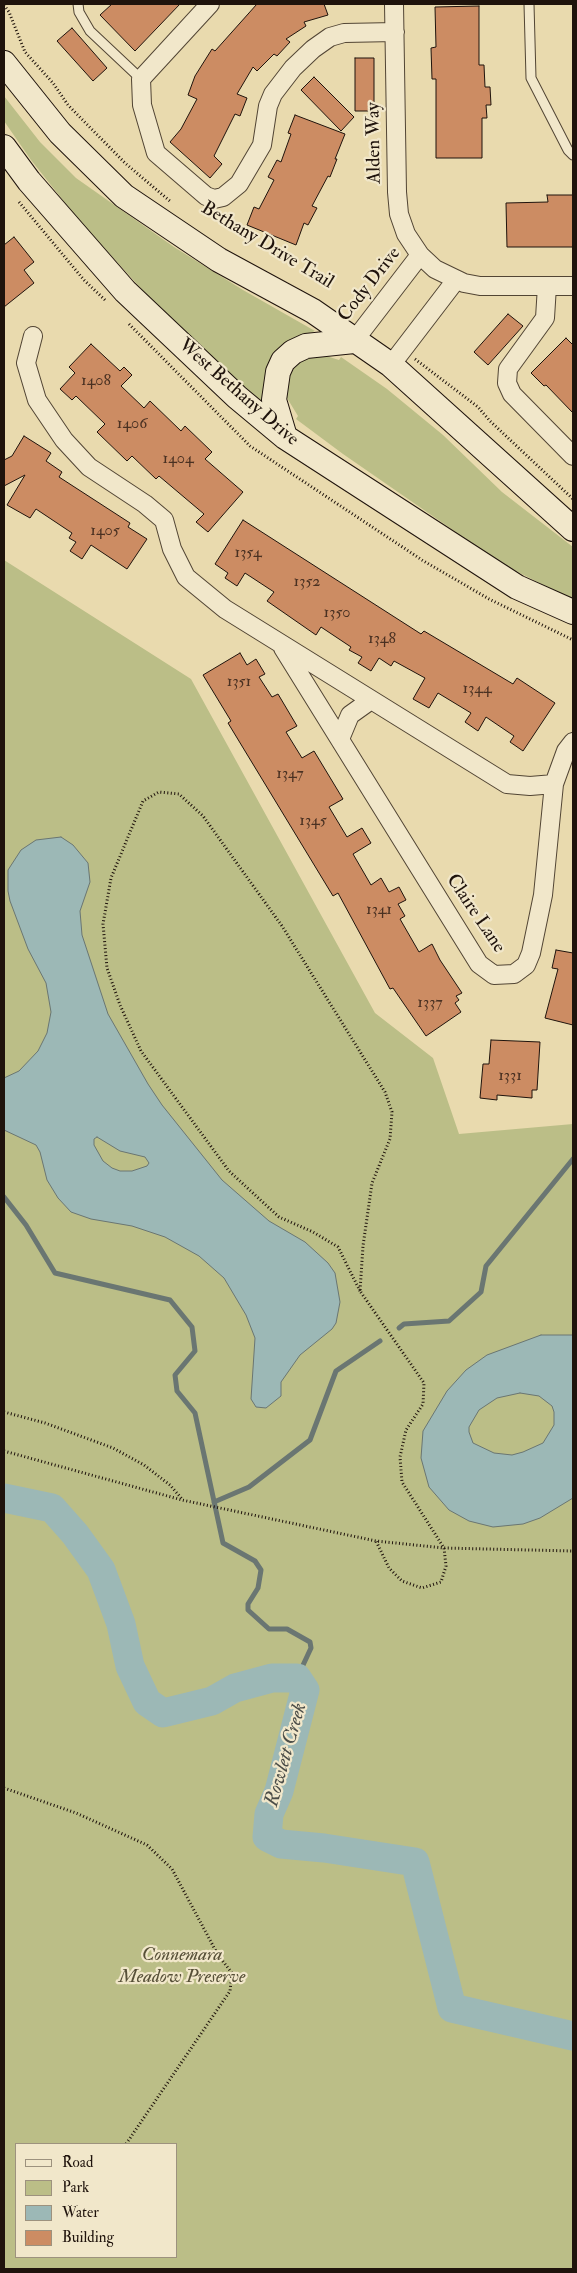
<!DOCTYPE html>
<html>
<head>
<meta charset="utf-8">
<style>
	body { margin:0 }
	#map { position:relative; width:577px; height:2273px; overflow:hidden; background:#e9daae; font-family:"IM FELL Double Pica",serif }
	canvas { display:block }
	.frame { position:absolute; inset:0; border:5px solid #1f130c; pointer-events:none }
	.legend { position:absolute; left:15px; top:2143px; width:162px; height:115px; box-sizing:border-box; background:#f1e7ca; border:1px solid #9d927e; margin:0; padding:6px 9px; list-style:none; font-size:15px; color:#1f130c }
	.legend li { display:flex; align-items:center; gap:10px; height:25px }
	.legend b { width:25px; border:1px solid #9d927e }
</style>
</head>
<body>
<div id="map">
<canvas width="577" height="2273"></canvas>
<div class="frame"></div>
<ul class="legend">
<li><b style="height:6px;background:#f1e7ca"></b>Road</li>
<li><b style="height:14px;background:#bbbe87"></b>Park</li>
<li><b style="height:14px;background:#9cb8b6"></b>Water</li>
<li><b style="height:14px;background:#cc8c63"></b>Building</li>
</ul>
</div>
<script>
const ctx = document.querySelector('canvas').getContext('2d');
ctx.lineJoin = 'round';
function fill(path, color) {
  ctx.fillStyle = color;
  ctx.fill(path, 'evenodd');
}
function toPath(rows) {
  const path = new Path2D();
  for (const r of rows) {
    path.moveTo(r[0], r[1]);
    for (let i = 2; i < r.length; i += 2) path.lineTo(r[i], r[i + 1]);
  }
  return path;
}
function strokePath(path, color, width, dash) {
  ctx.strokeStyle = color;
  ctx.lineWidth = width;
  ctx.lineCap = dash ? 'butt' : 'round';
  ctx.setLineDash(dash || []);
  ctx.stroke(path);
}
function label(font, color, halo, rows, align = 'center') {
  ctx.font = font + ' "IM FELL Double Pica",serif';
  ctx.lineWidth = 4.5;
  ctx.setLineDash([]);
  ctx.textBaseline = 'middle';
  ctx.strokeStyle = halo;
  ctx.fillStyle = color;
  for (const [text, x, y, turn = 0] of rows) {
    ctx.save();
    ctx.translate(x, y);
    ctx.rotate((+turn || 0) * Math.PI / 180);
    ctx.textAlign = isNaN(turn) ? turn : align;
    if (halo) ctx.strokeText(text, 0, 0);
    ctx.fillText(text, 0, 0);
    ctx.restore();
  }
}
fill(toPath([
	[4,96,40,142,76,178,174,247,243,290,315,331,291,340,268,366,264,379,263,403,239,384,156,305,77,218,31,160,4,121],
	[320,354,339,360,341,357,387,389,443,435,502,492,573,547,573,600,502,564,343,454,296,419,298,416,287,398,288,377,293,368,305,358],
	[4,560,191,679,375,1013,433,1058,459,1134,573,1124,573,2269,4,2269],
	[16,2144,176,2144,176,2257,16,2257]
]), '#bbbe87');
const water = toPath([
	[61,837,73,845,88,863,90,882,80,911,82,935,108,1014,148,1084,162,1105,222,1180,269,1221,305,1242,328,1263,335,1273,340,1302,336,1323,332,1329,300,1355,281,1382,281,1396,266,1408,256,1407,251,1399,255,1338,246,1315,224,1278,199,1256,165,1237,132,1226,91,1219,71,1212,58,1198,47,1180,40,1152,36,1145,4,1130,4,1078,19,1071,38,1051,47,1033,51,1012,46,983,28,949,10,901,8,891,8,870,21,850,36,840,61,837],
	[97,1137,120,1151,145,1157,149,1163,147,1166,132,1171,120,1171,112,1168,103,1161,94,1145,94,1139,97,1137],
	[541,1335,573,1335,573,1498,540,1518,523,1524,493,1527,469,1521,449,1510,429,1487,421,1458,423,1431,447,1391,466,1370,487,1355,541,1335],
	[520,1393,539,1396,552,1406,554,1412,554,1425,543,1443,523,1452,512,1455,494,1453,473,1443,469,1432,469,1427,479,1410,497,1398,520,1393]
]);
fill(water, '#9cb8b6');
strokePath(water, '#6a7672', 1);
strokePath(toPath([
	[4,1197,26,1225,55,1273,170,1300,192,1327,195,1351,175,1375,177,1391,195,1413,223,1543,255,1561,261,1570,258,1588,248,1604,248,1610,269,1629,287,1629,310,1642,311,1648,297,1678],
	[399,1328,404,1324,449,1321,481,1292,486,1266,573,1159],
	[214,1502,249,1487,310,1440,336,1371,380,1341]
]), '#6a7672', 5);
strokePath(toPath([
	[4,1498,52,1508,75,1534,101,1570,121,1624,130,1666,147,1702,163,1713,212,1701,235,1688,272,1678,297,1678,305,1690,279,1791,269,1814,267,1837,281,1844,324,1848,415,1862,452,2008,573,2036]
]), '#9cb8b6', 29);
const building = toPath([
	[112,4,180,4,135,51,100,15,112,4],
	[257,4,324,4,328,15,304,22,306,26,286,39,290,42,277,56,274,54,257,71,253,67,237,94,247,98,240,116,235,114,214,156,222,164,210,178,170,142,181,129,197,99,188,95,195,76,212,49,215,51,257,4],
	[479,6,479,65,484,65,485,87,490,87,491,105,486,105,487,118,482,118,482,158,436,158,436,79,432,79,431,48,436,47,435,7,479,6],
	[72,28,107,68,93,81,57,41,72,28],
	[355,58,374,58,374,111,355,111,355,58],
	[314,77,354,117,341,131,301,90,314,77],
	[295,115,345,134,335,159,337,159,330,177,328,176,312,206,317,208,308,225,304,223,296,245,247,225,254,207,259,209,274,180,268,177,277,160,281,162,291,134,288,133,295,115],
	[547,195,573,195,573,247,507,247,506,203,548,202,547,195],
	[14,237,34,262,24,270,34,283,4,307,4,245,14,237],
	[508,314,523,326,488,365,474,352,508,314],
	[566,338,573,345,573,413,546,385,544,386,531,373,566,338],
	[91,344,120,371,124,367,132,375,121,386,144,408,150,401,181,431,185,426,212,452,205,459,243,492,208,532,196,522,204,514,159,476,156,479,132,456,127,461,97,432,105,424,76,396,72,400,60,389,75,373,69,367,91,344],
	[24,436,51,453,46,461,62,472,59,477,130,523,128,527,147,539,127,569,91,545,82,559,70,551,76,542,69,538,72,533,36,509,30,518,7,505,25,475,4,486,4,460,12,456,24,436],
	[243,520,421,634,424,631,513,684,517,678,555,703,523,751,510,742,514,736,486,717,478,731,465,722,471,713,438,693,429,708,413,699,425,678,394,661,391,666,379,658,371,671,358,663,362,657,349,650,351,647,321,627,316,635,267,601,274,592,245,573,237,586,225,578,228,573,215,564,243,520],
	[240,653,247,665,256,659,265,674,259,677,272,697,278,694,297,726,286,732,302,758,314,751,343,799,329,807,347,837,362,828,371,843,353,854,371,885,381,878,389,892,399,887,406,900,398,904,405,916,400,919,419,952,432,944,440,960,462,993,456,996,459,1000,455,1003,461,1012,426,1036,393,988,390,989,338,893,333,896,228,723,231,721,203,675,240,653],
	[556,950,573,953,573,1025,545,1018,558,969,552,968,556,950],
	[491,1040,540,1042,537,1090,532,1090,532,1098,497,1095,497,1100,480,1098,483,1064,489,1064,491,1040]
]);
fill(building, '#cc8c63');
strokePath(building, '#1f130c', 1);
const service = toPath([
	[78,4,79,12,90,31,141,79],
	[529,4,531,78,568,150,573,155]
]);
const minor = toPath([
	[210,4,141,79,142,105,156,153,206,196,214,199,223,197,239,184,262,145,268,106,273,94,293,68,313,49,330,37,344,33,395,32],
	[394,4,397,192,399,214,406,234,420,255,435,269,464,283,480,286,573,286],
	[547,286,545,318,508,369,507,383,512,394,573,456],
	[33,336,26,363,37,400,64,440,89,467,145,504,164,520,172,549,186,577,225,609,507,784,530,786,554,784],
	[354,341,420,255],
	[391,365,456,280],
	[283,648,479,964,494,975,514,974,526,965,531,953,543,895,554,784,566,751,573,742],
	[340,739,350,715,371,700]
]);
const secondary = toPath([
	[4,63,60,133,124,196,219,260,313,311,391,365,573,529],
	[4,147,29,181,125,291,237,397,285,437,517,587,573,612],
	[285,437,274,400,278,372,283,361,293,352,306,346,354,341]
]);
strokePath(service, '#524534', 11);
strokePath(minor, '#524534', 20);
strokePath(secondary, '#1f130c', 26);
strokePath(toPath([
	[4,5,9,12,25,52,53,83,68,105,125,163,171,202],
	[19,202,84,280,105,300],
	[129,324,250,446,422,560,489,599,573,640],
	[415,359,478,407,490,421,573,499],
	[360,1291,338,1247,313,1232,279,1217,229,1171,141,1051,120,1005,107,968,103,924,111,878,143,801,159,792,179,794,203,816,282,926,385,1092,392,1112,390,1139,372,1183,363,1246,360,1291,424,1383,423,1404,406,1430,400,1457,402,1482,444,1548,446,1566,441,1582,422,1588,402,1581,389,1568,376,1541],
	[4,1412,45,1423,113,1448,144,1465,170,1485,182,1499],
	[4,1451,182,1500,376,1541,444,1548,573,1551],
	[4,1788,76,1813,147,1845,172,1869,218,1955,232,1973,230,1991,126,2144]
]), '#1f130c', 3, [1, 2.5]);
strokePath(service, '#f1e7ca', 9);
strokePath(minor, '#f1e7ca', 18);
strokePath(secondary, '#f1e7ca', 24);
label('16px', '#4a3122', null, [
	["1408",96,382],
	["1406",132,425],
	["1404",178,460],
	["1405",105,532],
	["1354",248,554],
	["1352",307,583],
	["1350",337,614],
	["1348",382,640],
	["1351",239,683],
	["1344",477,690],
	["1347",290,775],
	["1345",313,822],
	["1341",379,911],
	["1337",430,1004],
	["1331",510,1077]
]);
label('19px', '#1f130c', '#f1e7ca', [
	["Alden Way",375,143,-91],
	["Bethany Drive Trail",267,246,31],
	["Cody Drive",370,285,-52],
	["West Bethany Drive",238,393,41],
	["Claire Lane",475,914,56]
]);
label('italic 19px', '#564f37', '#f1e7ca', [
	["Connemara",182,1956],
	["Meadow Preserve",182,1978]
]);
label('italic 20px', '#4b4d48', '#f1e7ca', [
	["Rowlett Creek",287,1755,-74]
]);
</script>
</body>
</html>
